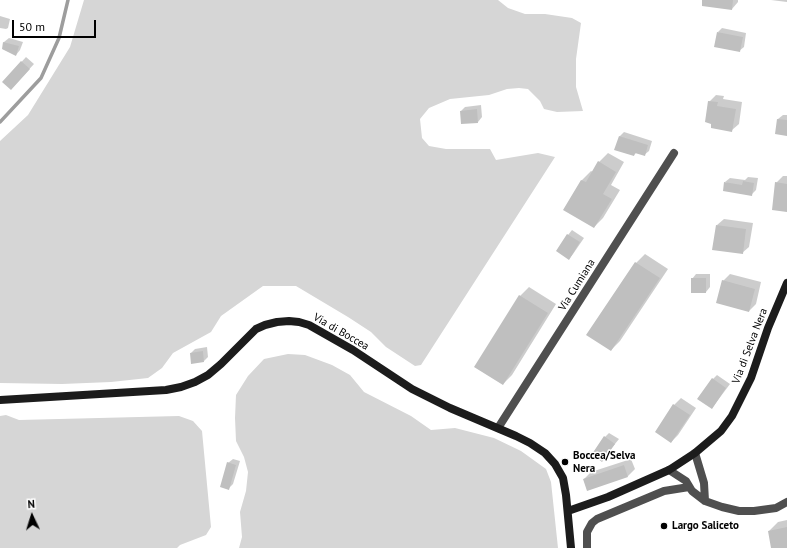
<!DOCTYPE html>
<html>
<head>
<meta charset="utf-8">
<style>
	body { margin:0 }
	#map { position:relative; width:787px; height:548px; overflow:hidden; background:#fff; font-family:"PT Sans",sans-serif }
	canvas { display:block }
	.north { position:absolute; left:12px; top:496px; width:40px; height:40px; -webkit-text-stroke:3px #fff; paint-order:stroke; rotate:356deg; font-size:11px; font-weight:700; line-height:16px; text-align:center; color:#000 }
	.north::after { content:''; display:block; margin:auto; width:14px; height:18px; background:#000; clip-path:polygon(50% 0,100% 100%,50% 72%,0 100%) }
	.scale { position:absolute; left:12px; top:20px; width:84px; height:18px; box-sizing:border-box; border:2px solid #000; border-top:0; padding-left:5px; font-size:12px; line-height:14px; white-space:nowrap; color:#000; -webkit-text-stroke:3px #fff; paint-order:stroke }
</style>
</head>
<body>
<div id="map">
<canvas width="787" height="548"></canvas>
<div class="north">N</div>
<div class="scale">50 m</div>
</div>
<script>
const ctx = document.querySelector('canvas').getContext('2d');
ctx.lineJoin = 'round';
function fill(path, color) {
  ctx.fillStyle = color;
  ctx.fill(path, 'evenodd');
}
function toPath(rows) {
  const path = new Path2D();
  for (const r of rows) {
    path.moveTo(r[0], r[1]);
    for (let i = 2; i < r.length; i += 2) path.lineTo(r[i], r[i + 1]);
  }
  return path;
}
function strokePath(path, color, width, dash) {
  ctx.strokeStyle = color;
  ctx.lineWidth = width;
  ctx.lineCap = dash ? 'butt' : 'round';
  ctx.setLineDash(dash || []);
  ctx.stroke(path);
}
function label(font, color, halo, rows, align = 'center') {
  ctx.font = font + ' "PT Sans",sans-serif';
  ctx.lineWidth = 3;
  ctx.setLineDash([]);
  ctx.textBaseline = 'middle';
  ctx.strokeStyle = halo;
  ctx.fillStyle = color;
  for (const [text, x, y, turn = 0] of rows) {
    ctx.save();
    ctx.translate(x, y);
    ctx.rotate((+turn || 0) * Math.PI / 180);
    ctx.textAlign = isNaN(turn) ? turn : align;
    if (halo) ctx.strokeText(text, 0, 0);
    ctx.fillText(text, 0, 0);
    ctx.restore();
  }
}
fill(toPath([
	[84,0,498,0,508,8,525,14,545,14,572,18,581,23,576,59,576,87,583,111,557,112,544,109,540,101,528,89,519,88,507,89,489,95,450,99,429,108,420,119,422,138,429,146,446,149,490,149,496,160,538,153,555,157,421,365,415,366,386,347,371,332,348,317,296,286,263,286,221,316,211,332,173,353,162,368,148,378,111,382,62,384,0,383,0,141,28,115,70,47],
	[288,354,305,355,332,365,350,375,364,392,411,416,431,430,455,428,494,438,521,451,546,469,551,482,558,548,239,548,242,537,240,512,246,491,248,472,244,457,236,441,235,418,236,395,248,376,264,359],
	[6,415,19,420,179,416,193,421,202,431,211,527,206,535,180,545,177,548,0,548,0,416]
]), '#d6d6d6');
fill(toPath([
	[711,0,738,0,738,2,732,9],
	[771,0,787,0,787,2],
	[0,16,10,19,8,28,6,29,0,28],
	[722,28,746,33,744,47,739,51,718,32],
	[9,38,23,42,20,50,16,55,3,49,4,42],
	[26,57,34,64,11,89,3,82],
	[716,95,724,96,723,99,742,102,739,124,732,130,709,102],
	[481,105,482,117,478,122,461,111,465,107],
	[783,115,787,115,787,135,776,133,778,119],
	[624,132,652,141,649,151,644,155,637,152,634,155,616,149,620,136],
	[608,153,624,162,611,185,620,190,603,218,594,227,565,210,582,180,591,171,593,172,599,162],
	[783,176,787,176,787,211,776,183],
	[748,177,758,178,756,190,751,195,725,182,730,178,745,180],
	[724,219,753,223,749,247,742,253,717,225],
	[572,230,584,238,573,254,569,259,568,235],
	[645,254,668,269,620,341,611,350,588,335,636,263],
	[696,274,710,274,710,287,706,292,692,279],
	[730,274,761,282,756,304,749,311,723,281],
	[529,287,556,304,512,375,503,384,520,296],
	[207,347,208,357,204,361,191,353,195,349],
	[717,375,730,384,712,408,713,379],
	[681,398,696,408,678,435,671,442,674,405],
	[609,433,619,439,602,460,605,437],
	[233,459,240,461,233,484,228,489,228,463],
	[631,459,635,469,628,476,588,490,584,479,591,472],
	[787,520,787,548,772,548,769,531,778,522]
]), '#0003');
strokePath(toPath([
	[0,122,41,78,59,38,68,0]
]), '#9d9d9d', 3.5);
fill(toPath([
	[702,0,733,0,732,10,702,6],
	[717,32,743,37,740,52,714,47],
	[3,42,19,46,16,56,2,49],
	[21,61,30,69,11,90,2,82],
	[708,101,718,102,717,106,736,109,732,132,711,128,711,124,705,122],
	[477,109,478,123,461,124,460,111],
	[777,119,787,120,787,136,775,134],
	[619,136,648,145,645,156,635,153,634,156,614,150],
	[598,161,616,172,603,194,612,199,594,228,563,210,581,180,586,182],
	[743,181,754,183,752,196,723,191,724,182,742,185],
	[775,182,787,184,787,212,772,210],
	[716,225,746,229,743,254,712,250],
	[567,234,580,242,569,260,556,251],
	[635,262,660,278,611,351,586,335],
	[691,278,706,278,706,293,691,293],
	[722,280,755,289,749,312,716,303],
	[519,295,548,313,503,385,474,367],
	[203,351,204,362,191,364,190,353],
	[712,378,726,388,712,409,697,399],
	[673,404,690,415,671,443,655,432],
	[604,436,615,444,602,462,592,454],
	[227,462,236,465,229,490,220,487],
	[624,465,628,477,587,491,583,479],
	[787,527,787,548,771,548,768,531]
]), '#bfbfbf');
strokePath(toPath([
	[498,428,674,153],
	[695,453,704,483,705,501],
	[669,470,686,481,692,491,705,501,722,507,739,511,754,511,776,508,787,502],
	[587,548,587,532,592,523,597,519,664,491,689,487]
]), '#4f4f4f', 8);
strokePath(toPath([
	[0,400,166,390,181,387,195,382,208,375,221,364,256,329,265,325,277,322,289,321,299,322,309,325,353,350,412,389,450,408,516,436,530,443,545,453,555,464,563,478,566,495,571,548],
	[568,511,608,497,669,470,695,453,721,431,732,416,751,378,768,328,787,283]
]), '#1c1c1c', 8);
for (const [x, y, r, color] of [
	[565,462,4,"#000"],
	[664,526,4,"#000"]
]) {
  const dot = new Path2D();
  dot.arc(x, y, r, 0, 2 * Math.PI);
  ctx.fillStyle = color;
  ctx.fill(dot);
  strokePath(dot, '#fff', 1.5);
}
label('11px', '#000', '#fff', [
	["Via Cumiana",577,285,-58],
	["Via di Boccea",341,332,30],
	["Via di Selva Nera",750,346,-69]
]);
label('bold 11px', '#000', '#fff', [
	["Boccea/Selva",573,456],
	["Nera",573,469],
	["Largo Saliceto",672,526]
], 'left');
</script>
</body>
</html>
